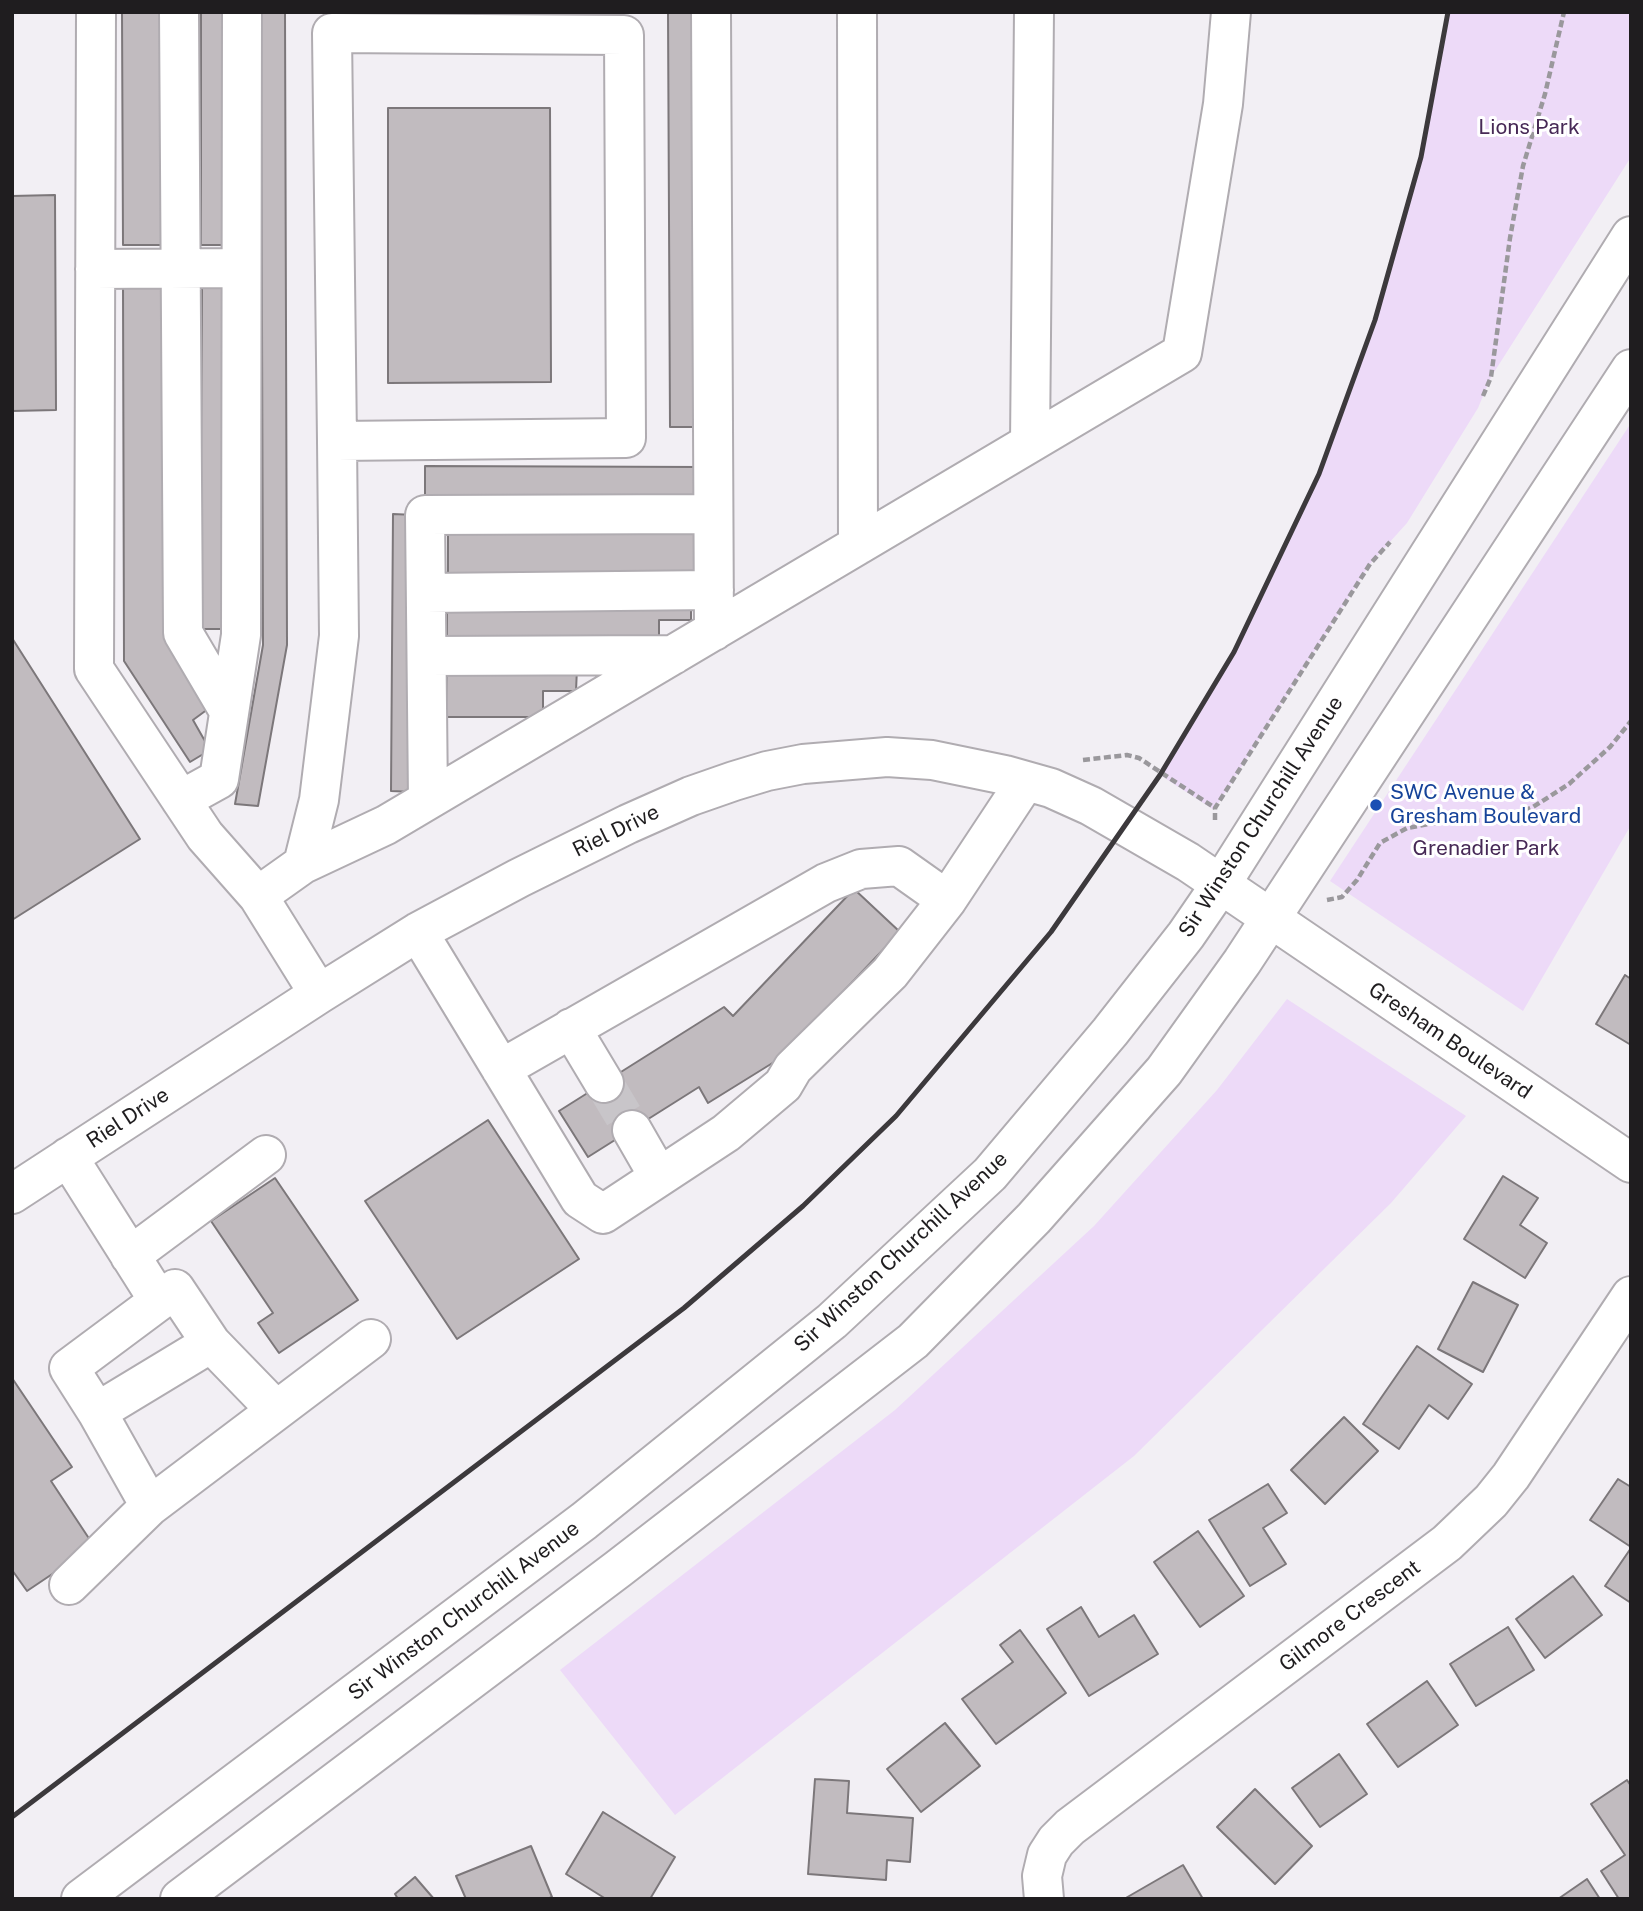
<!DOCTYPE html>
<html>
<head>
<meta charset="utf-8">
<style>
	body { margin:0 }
	#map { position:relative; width:1643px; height:1911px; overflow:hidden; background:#f2eff4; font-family:"Public Sans",sans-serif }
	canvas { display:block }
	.frame { position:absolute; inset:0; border:14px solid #1f1d1f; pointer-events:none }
</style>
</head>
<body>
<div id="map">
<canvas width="1643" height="1911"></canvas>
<div class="frame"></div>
</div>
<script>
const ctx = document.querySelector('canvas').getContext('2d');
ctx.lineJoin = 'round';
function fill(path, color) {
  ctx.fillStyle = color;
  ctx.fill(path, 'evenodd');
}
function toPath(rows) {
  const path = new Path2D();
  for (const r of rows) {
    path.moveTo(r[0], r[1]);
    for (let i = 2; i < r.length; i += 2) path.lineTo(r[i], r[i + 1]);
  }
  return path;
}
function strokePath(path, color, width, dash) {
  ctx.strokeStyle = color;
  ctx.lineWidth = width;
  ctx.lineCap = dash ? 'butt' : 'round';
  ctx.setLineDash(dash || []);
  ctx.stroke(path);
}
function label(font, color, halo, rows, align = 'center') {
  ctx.font = font + ' "Public Sans",sans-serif';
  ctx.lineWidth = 6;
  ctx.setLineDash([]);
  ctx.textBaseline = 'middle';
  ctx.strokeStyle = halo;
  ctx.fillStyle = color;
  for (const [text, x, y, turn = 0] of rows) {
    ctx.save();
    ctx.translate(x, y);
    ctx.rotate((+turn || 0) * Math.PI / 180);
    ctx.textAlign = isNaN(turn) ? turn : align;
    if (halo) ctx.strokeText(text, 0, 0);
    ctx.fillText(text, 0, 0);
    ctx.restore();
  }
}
fill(toPath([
	[1448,12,1631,12,1631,157,1491,377,1478,408,1407,523,1370,564,1214,810,1160,775,1234,652,1319,474,1375,320,1421,157],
	[1631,423,1631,825,1523,1011,1330,881],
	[1287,999,1466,1116,1391,1203,1134,1456,675,1815,560,1670,895,1410,1094,1226,1217,1090]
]), '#eddaf8');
const building = toPath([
	[122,12,171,12,172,245,123,245,122,12],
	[201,12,233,12,233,245,201,245,201,12],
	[261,12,285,12,287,645,258,806,235,804,263,645,261,12],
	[668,12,701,12,703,427,670,427,668,12],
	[388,108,550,108,551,382,388,383,388,108],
	[55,195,56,410,12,411,12,196,55,195],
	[123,287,173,287,174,645,212,706,193,720,210,750,190,762,124,661,123,287],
	[202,288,235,288,234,629,200,629,202,288],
	[425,466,701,467,701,498,425,498,425,466],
	[393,514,415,515,414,792,391,791,393,514],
	[448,526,701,526,701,577,448,577,448,526],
	[447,604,691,604,691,620,659,620,659,639,447,639,447,604],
	[12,638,140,839,12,920,12,638],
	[447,667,577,668,576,691,543,691,543,717,446,717,447,667],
	[854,889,900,932,779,1059,708,1103,699,1087,588,1157,559,1111,724,1007,733,1016,854,889],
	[1625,975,1631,979,1631,1045,1596,1024,1625,975],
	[488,1120,579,1259,457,1339,365,1201,488,1120],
	[1503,1176,1538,1198,1520,1225,1547,1243,1525,1278,1464,1239,1503,1176],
	[275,1178,358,1300,279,1353,258,1323,273,1313,211,1221,275,1178],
	[1473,1282,1518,1305,1483,1372,1438,1349,1473,1282],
	[1417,1346,1472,1384,1448,1419,1429,1405,1399,1449,1363,1424,1417,1346],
	[12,1378,72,1467,51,1481,94,1546,27,1591,12,1570,12,1378],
	[1344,1417,1378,1451,1325,1504,1291,1470,1344,1417],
	[1618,1479,1631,1487,1631,1547,1590,1520,1618,1479],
	[1268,1484,1287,1513,1263,1528,1286,1564,1250,1586,1209,1520,1268,1484],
	[1198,1531,1244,1596,1200,1627,1154,1562,1198,1531],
	[1631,1548,1631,1603,1605,1586,1631,1548],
	[1573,1576,1602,1615,1545,1658,1516,1619,1573,1576],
	[1081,1607,1099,1637,1134,1615,1158,1654,1089,1696,1047,1629,1081,1607],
	[1508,1627,1534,1670,1476,1706,1450,1664,1508,1627],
	[1020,1630,1066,1693,996,1744,962,1699,1013,1662,1000,1645,1020,1630],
	[1427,1681,1458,1725,1398,1767,1367,1724,1427,1681],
	[945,1723,980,1766,921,1812,887,1769,945,1723],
	[1339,1754,1367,1794,1320,1827,1292,1788,1339,1754],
	[815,1779,849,1781,847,1813,913,1818,910,1862,887,1860,886,1880,808,1874,815,1779],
	[1627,1780,1631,1786,1631,1899,1619,1899,1601,1871,1625,1855,1591,1804,1627,1780],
	[1255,1789,1312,1846,1275,1884,1217,1827,1255,1789],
	[603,1812,675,1857,650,1899,606,1899,566,1874,603,1812],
	[531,1846,552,1897,547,1899,466,1899,456,1876,531,1846],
	[1183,1865,1203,1899,1124,1899,1183,1865],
	[415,1877,434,1899,398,1899,395,1894,415,1877],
	[1587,1879,1600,1899,1558,1899,1587,1879]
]);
fill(building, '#c1bbbf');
strokePath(building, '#7c777a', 2);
strokePath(toPath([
	[604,1083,632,1130]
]), '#c8c5c9', 38, [38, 19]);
const minor = toPath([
	[96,12,94,669,205,836,258,896,319,994],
	[179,12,183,633,229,711],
	[711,12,714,631],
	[857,12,858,545],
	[95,269,241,268],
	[1030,443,1034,12],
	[426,593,714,590],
	[427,656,673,655],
	[181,800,219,779,241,635,242,12],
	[428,800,425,515,713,514],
	[303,864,386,825,1182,353,1223,104,1231,12],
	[258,896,303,864,319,800,339,636,337,441,332,33,624,35,626,438,337,441],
	[418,932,580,1199,603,1214,726,1133,783,1085,793,1068,890,973,947,900,1025,782],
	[571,1028,604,1083],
	[501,1069,826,883,861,869,899,866,947,900],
	[632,1130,659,1177],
	[68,1157,159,1301,69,1368,97,1412,150,1506,371,1339],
	[12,1194,319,994,418,932,519,878,628,824,691,796,734,781,767,771,803,764,887,757,932,760,1005,775,1051,788,1091,806,1188,862,1631,1163],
	[130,1256,266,1155],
	[211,1343,276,1410],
	[97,1412,211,1343,175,1289,159,1301],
	[69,1585,150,1506],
	[1044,1899,1042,1876,1047,1855,1056,1841,1070,1827,1447,1543,1491,1501,1511,1476,1631,1296]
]);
const major = toPath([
	[81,1899,584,1521,832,1321,990,1174,1110,1032,1186,935,1221,884,1631,236],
	[180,1899,618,1569,913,1341,1034,1218,1164,1071,1242,962,1631,369]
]);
strokePath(minor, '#b0acb1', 42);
strokePath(major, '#b0acb1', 42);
strokePath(toPath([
	[1483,396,1491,377,1510,238,1523,166,1545,94,1564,12],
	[1083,760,1127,755,1139,758,1215,808],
	[1215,820,1215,808,1370,564,1390,542],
	[1327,900,1342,897,1357,880,1380,843,1407,828,1435,823,1482,820,1510,816,1533,807,1569,784,1610,747,1631,721]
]), '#9a989c', 4.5, [7, 3.5]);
strokePath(minor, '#fff', 38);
strokePath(major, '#fff', 38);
strokePath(toPath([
	[12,1817,684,1308,803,1206,896,1116,1051,932,1160,775,1234,652,1319,474,1375,320,1421,157,1448,12]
]), '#3c393c', 5);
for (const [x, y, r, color] of [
	[1376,805,7,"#1a4fb4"]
]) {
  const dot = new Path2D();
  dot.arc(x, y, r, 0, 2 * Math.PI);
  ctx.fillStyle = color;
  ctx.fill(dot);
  strokePath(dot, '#fff', 2.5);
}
label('21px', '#472956', '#fff', [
	["Lions Park",1529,128],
	["Grenadier Park",1486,849]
]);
label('21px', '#164399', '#fff', [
	["SWC Avenue &",1390,793],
	["Gresham Boulevard",1390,817]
], 'left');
label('21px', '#1f1d1f', '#fff', [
	["Sir Winston Churchill Avenue",1261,817,-57],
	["Riel Drive",616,831,-26],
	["Gresham Boulevard",1450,1041,34],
	["Riel Drive",128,1118,-33],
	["Sir Winston Churchill Avenue",901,1252,-43],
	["Sir Winston Churchill Avenue",464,1611,-37],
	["Gilmore Crescent",1350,1616,-37]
]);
</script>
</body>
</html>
